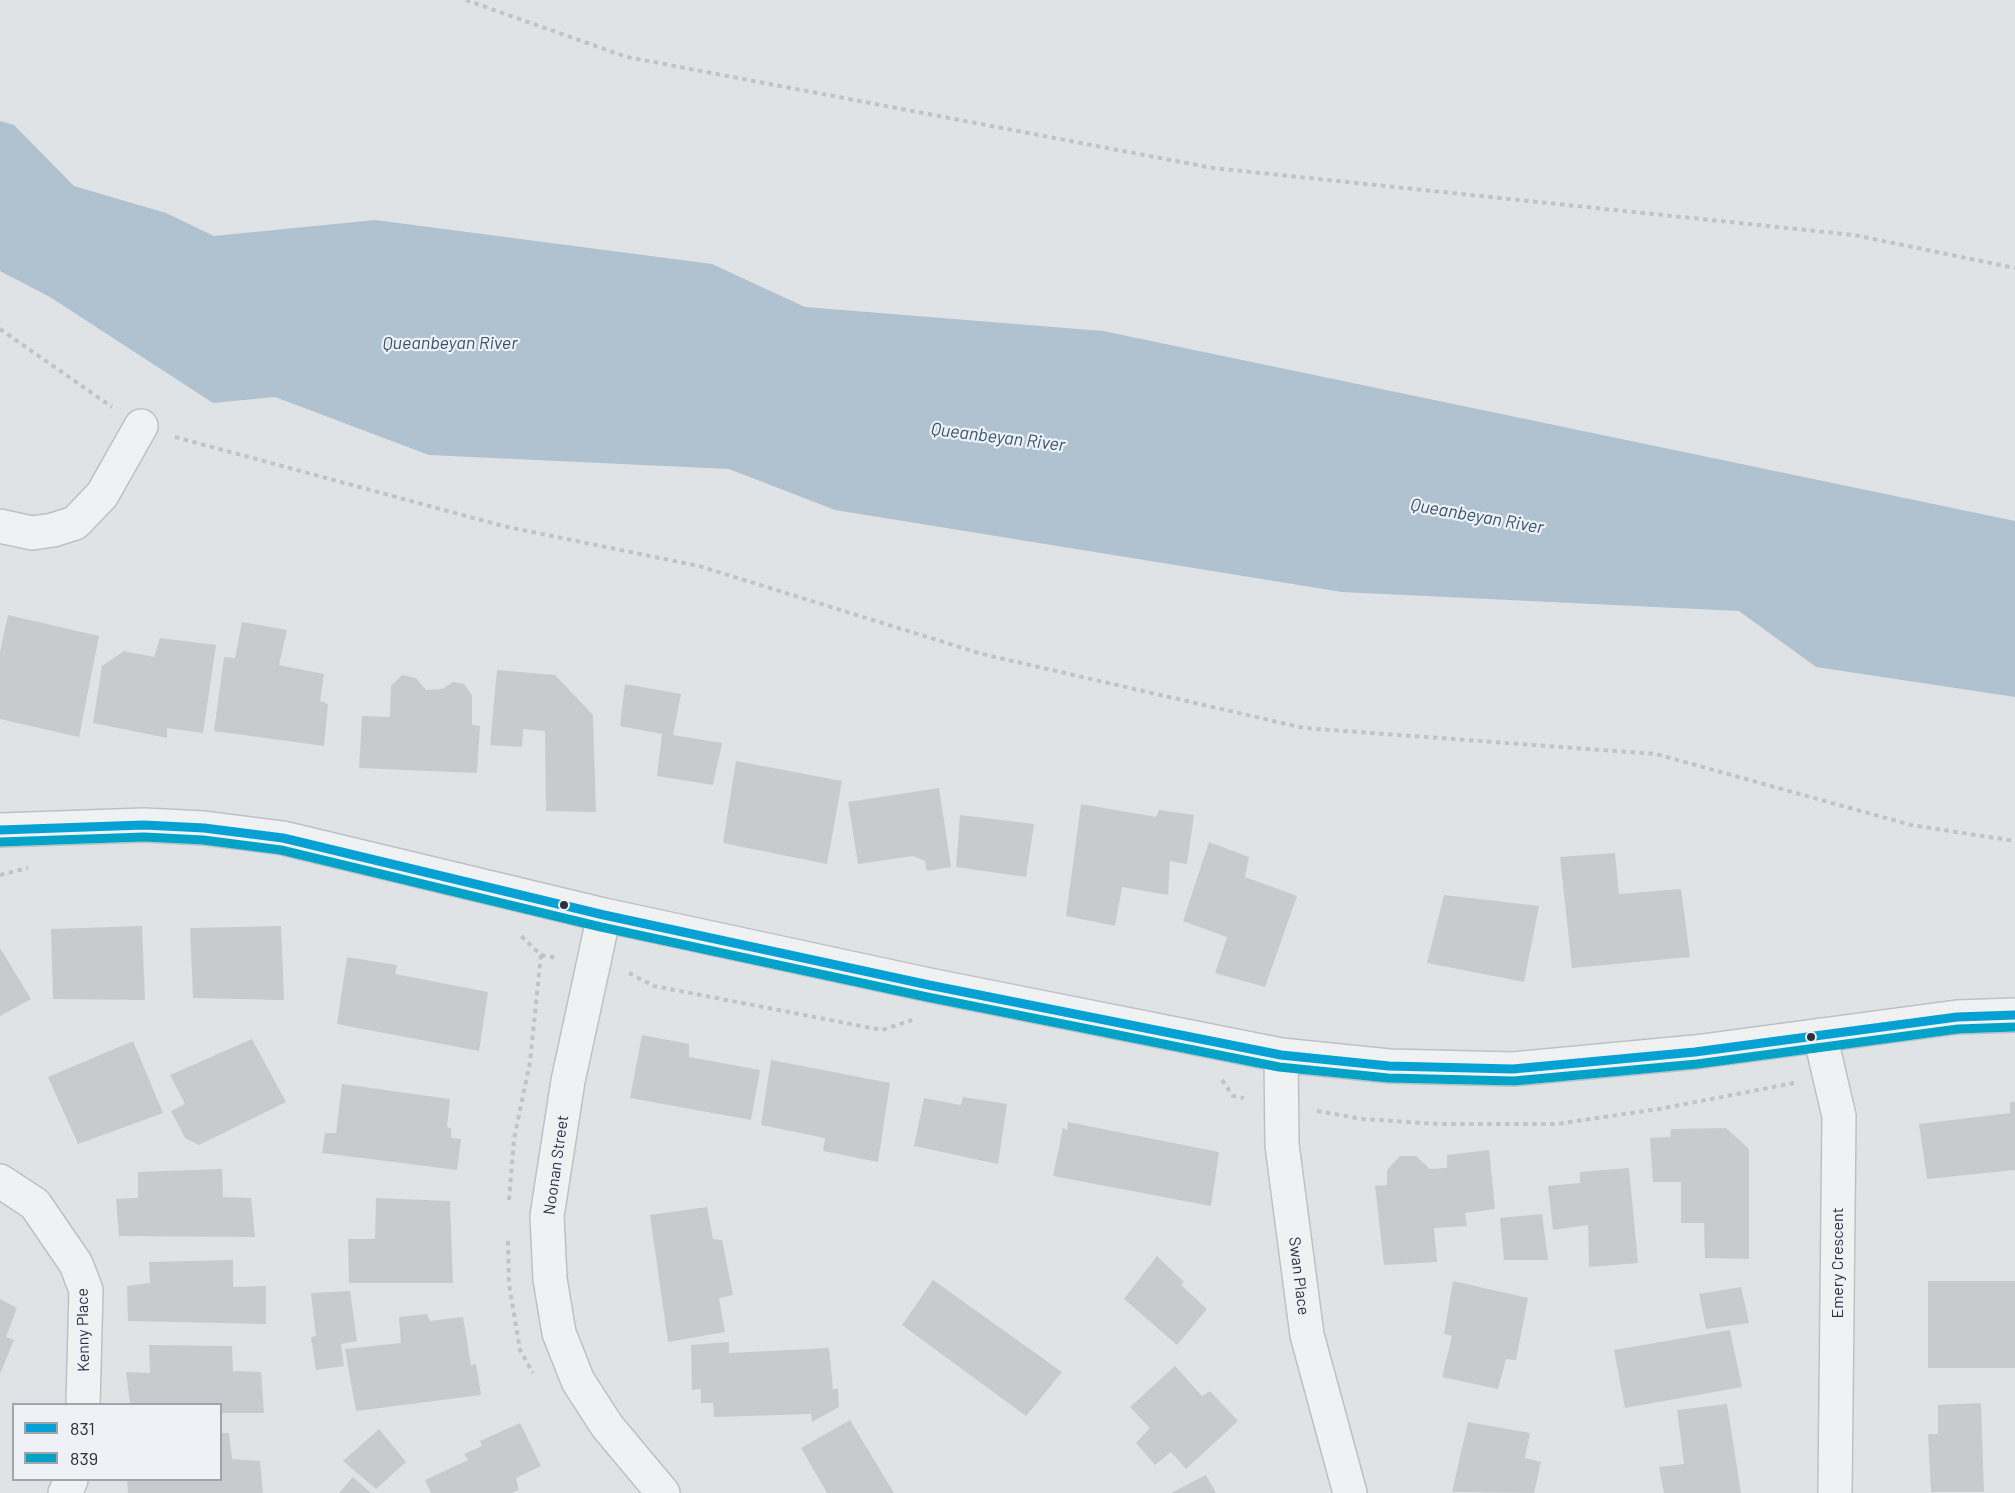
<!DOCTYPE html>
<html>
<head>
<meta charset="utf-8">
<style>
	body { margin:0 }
	#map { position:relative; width:2015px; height:1493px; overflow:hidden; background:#e0e3e5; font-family:Barlow,sans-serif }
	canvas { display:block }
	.legend { position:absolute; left:12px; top:1403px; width:210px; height:78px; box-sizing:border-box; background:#eef1f5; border:2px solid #9fa5ab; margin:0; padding:8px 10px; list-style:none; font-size:18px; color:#29323d }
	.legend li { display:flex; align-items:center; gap:12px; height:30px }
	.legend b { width:30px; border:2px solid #9fa5ab }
</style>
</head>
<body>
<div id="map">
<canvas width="2015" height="1493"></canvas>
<ul class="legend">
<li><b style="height:8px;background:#06a1d4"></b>831</li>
<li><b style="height:8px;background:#02a3c7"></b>839</li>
</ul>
</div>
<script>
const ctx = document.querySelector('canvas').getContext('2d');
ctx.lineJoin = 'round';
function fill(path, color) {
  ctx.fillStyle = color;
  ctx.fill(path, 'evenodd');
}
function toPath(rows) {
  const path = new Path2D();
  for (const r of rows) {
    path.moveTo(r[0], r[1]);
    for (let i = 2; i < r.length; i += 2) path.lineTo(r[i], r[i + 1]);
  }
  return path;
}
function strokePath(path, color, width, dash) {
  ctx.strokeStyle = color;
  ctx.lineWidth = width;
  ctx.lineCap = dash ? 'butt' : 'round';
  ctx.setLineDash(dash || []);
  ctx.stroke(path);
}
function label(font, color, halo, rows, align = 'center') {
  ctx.font = font + ' Barlow,sans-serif';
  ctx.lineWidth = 4.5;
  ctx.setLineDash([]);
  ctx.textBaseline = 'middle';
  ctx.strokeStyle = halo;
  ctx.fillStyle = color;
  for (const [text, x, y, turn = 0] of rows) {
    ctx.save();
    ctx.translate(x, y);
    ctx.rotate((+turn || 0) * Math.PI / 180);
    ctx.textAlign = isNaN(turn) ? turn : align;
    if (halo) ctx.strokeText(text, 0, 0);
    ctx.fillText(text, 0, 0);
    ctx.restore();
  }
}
fill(toPath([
	[0,121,14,125,74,186,166,213,214,236,375,220,712,264,805,307,1103,331,2015,521,2015,697,1816,667,1739,611,1342,592,835,510,729,469,429,455,275,397,213,403,50,297,0,271]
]), '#b0c1cf');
fill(toPath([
	[8,615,99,636,79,737,0,719,0,652],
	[242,622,287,630,279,665,324,674,320,701,328,704,324,746,214,731,224,657,235,658],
	[160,638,216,645,203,733,167,728,167,738,93,723,102,666,124,651,154,657],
	[497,670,555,675,593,715,596,812,546,811,545,731,523,729,522,747,490,745],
	[402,675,416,678,426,690,442,689,453,682,464,684,472,695,472,725,480,726,477,773,359,768,362,716,390,717,391,686],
	[625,684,681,694,673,735,722,743,713,785,657,776,662,734,620,726],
	[736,761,842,781,827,864,723,843],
	[939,788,951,867,927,871,925,861,913,856,858,864,848,802],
	[1081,804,1156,817,1159,810,1194,815,1187,864,1170,861,1168,895,1122,887,1115,926,1066,916],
	[960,815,1034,824,1026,877,956,867],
	[1209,842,1249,857,1245,877,1297,896,1265,987,1215,973,1227,937,1183,921],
	[1615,853,1619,894,1681,889,1690,957,1572,968,1560,857],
	[1444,895,1539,906,1524,982,1427,963],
	[142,926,145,1000,53,999,51,929],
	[281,926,284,1000,193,998,190,928],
	[0,948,31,999,0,1016],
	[347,957,397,965,395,974,488,992,479,1051,337,1024],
	[642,1035,689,1044,689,1057,760,1070,751,1120,630,1098],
	[252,1039,286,1102,199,1145,185,1138,171,1111,185,1104,170,1075],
	[133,1041,163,1113,78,1144,48,1077],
	[771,1060,890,1083,878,1162,823,1151,825,1138,761,1125],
	[342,1084,450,1099,447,1127,451,1128,451,1138,461,1139,457,1170,322,1153,325,1133,336,1133],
	[963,1097,1007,1104,998,1164,914,1146,924,1098,961,1105],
	[2010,1102,2015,1102,2015,1170,1927,1179,1919,1124,2010,1113],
	[1068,1122,1219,1152,1211,1206,1053,1176,1063,1128,1067,1130],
	[1726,1128,1749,1149,1749,1259,1705,1258,1704,1223,1681,1223,1681,1182,1653,1182,1650,1138,1670,1137,1671,1129],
	[1489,1150,1495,1209,1465,1213,1467,1226,1434,1228,1437,1262,1384,1265,1375,1186,1387,1185,1387,1170,1400,1156,1416,1156,1430,1169,1447,1168,1447,1155],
	[1629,1168,1638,1263,1589,1267,1588,1225,1553,1230,1548,1186,1580,1183,1580,1172],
	[222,1169,223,1197,251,1198,255,1237,119,1236,116,1199,138,1198,138,1172],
	[376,1198,450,1201,453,1283,349,1283,348,1239,375,1239],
	[707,1207,713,1239,722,1240,733,1295,719,1298,725,1332,668,1342,650,1215],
	[1542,1214,1548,1260,1504,1260,1500,1218],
	[1157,1256,1184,1282,1181,1285,1207,1309,1177,1345,1124,1299],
	[233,1260,233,1287,266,1286,266,1324,128,1321,127,1286,150,1283,149,1262],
	[933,1280,1062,1372,1026,1416,902,1325],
	[1453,1281,1528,1298,1516,1360,1506,1359,1498,1389,1442,1377,1452,1336,1444,1334],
	[1928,1281,2015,1281,2015,1368,1928,1368],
	[1741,1287,1749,1323,1706,1329,1699,1294],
	[350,1291,357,1341,341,1344,344,1366,316,1370,311,1337,316,1336,311,1293],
	[0,1299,17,1308,6,1337,14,1340,0,1374],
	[427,1314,430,1321,463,1317,471,1365,476,1364,481,1395,356,1411,345,1349,401,1343,399,1317],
	[1730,1330,1742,1387,1625,1408,1614,1350],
	[729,1342,729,1353,829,1348,833,1389,838,1389,839,1407,812,1422,811,1414,714,1417,713,1403,701,1403,701,1389,692,1390,691,1345],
	[149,1345,232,1346,233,1371,261,1372,264,1413,220,1413,220,1404,130,1404,126,1372,150,1373],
	[1175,1366,1202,1396,1210,1391,1238,1421,1186,1469,1171,1452,1155,1465,1136,1443,1150,1428,1130,1407],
	[1981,1403,1984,1492,1931,1492,1928,1434,1938,1434,1938,1405],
	[1727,1404,1741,1493,1664,1493,1659,1467,1684,1464,1677,1410],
	[850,1420,894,1493,827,1493,801,1448],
	[1468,1422,1530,1433,1525,1458,1541,1462,1534,1493,1452,1492],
	[520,1423,541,1466,516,1478,519,1490,511,1493,431,1493,425,1480,468,1460,464,1454,482,1446,480,1441],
	[379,1429,406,1462,376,1489,343,1461],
	[220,1433,229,1433,232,1459,260,1461,263,1493,128,1493,127,1480,220,1480],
	[1206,1475,1216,1493,1171,1493],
	[353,1477,371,1493,339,1493]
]), '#c8cbcd');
const minor = toPath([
	[0,526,32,533,53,530,75,523,102,495,141,426],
	[0,830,144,825,204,828,283,838,604,915,929,985,1281,1055,1389,1066,1513,1069,1695,1052,1957,1017,2015,1015],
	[604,915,568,1081,547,1216,550,1279,559,1333,578,1381,607,1426,663,1493],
	[1820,1035,1839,1116,1835,1493],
	[1281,1055,1282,1145,1307,1335,1350,1493],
	[0,1181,35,1204,76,1264,86,1290,83,1404],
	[65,1493,71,1480]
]);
strokePath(minor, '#bec1c3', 36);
strokePath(toPath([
	[466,0,627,57,1213,168,1854,235,2015,268],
	[0,329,112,407],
	[175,437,503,526,699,566,982,654,1304,728,1656,754,1911,825,2015,841],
	[0,875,28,868],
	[541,955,557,958],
	[629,973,654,986,882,1030,912,1020],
	[1222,1080,1233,1096,1244,1098],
	[1317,1111,1363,1119,1439,1124,1556,1124,1659,1109,1794,1083],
	[509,1200,514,1139,530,1062,541,955,520,935],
	[508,1241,509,1284,520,1350,533,1373]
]), '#c1c4c6', 4, [4.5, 4.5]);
strokePath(minor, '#eff1f2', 33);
strokePath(toPath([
	[0,830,144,825,204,828,283,838,604,915,929,985,1281,1055,1389,1066,1513,1069,1695,1052,1957,1017,2015,1015]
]), '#06a1d4', 9);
strokePath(toPath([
	[0,842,144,837,203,840,281,850,601,927,927,997,1279,1067,1388,1078,1514,1081,1697,1064,1958,1029,2015,1027]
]), '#02a3c7', 9);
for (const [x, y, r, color] of [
	[564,905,5,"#29323d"],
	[1811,1037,5,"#29323d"]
]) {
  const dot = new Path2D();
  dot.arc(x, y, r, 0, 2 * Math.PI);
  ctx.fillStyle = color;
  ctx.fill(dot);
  strokePath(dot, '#eef1f5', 2);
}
label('16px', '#29323d', '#eef1f5', [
	["Noonan Street",556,1165,-82],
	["Emery Crescent",1838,1263,-90],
	["Swan Place",1299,1276,83],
	["Kenny Place",83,1330,-91]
]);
label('italic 18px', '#35546e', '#eef1f5', [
	["Queanbeyan River",450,343],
	["Queanbeyan River",998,437,7],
	["Queanbeyan River",1477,516,10]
]);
</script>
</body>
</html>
